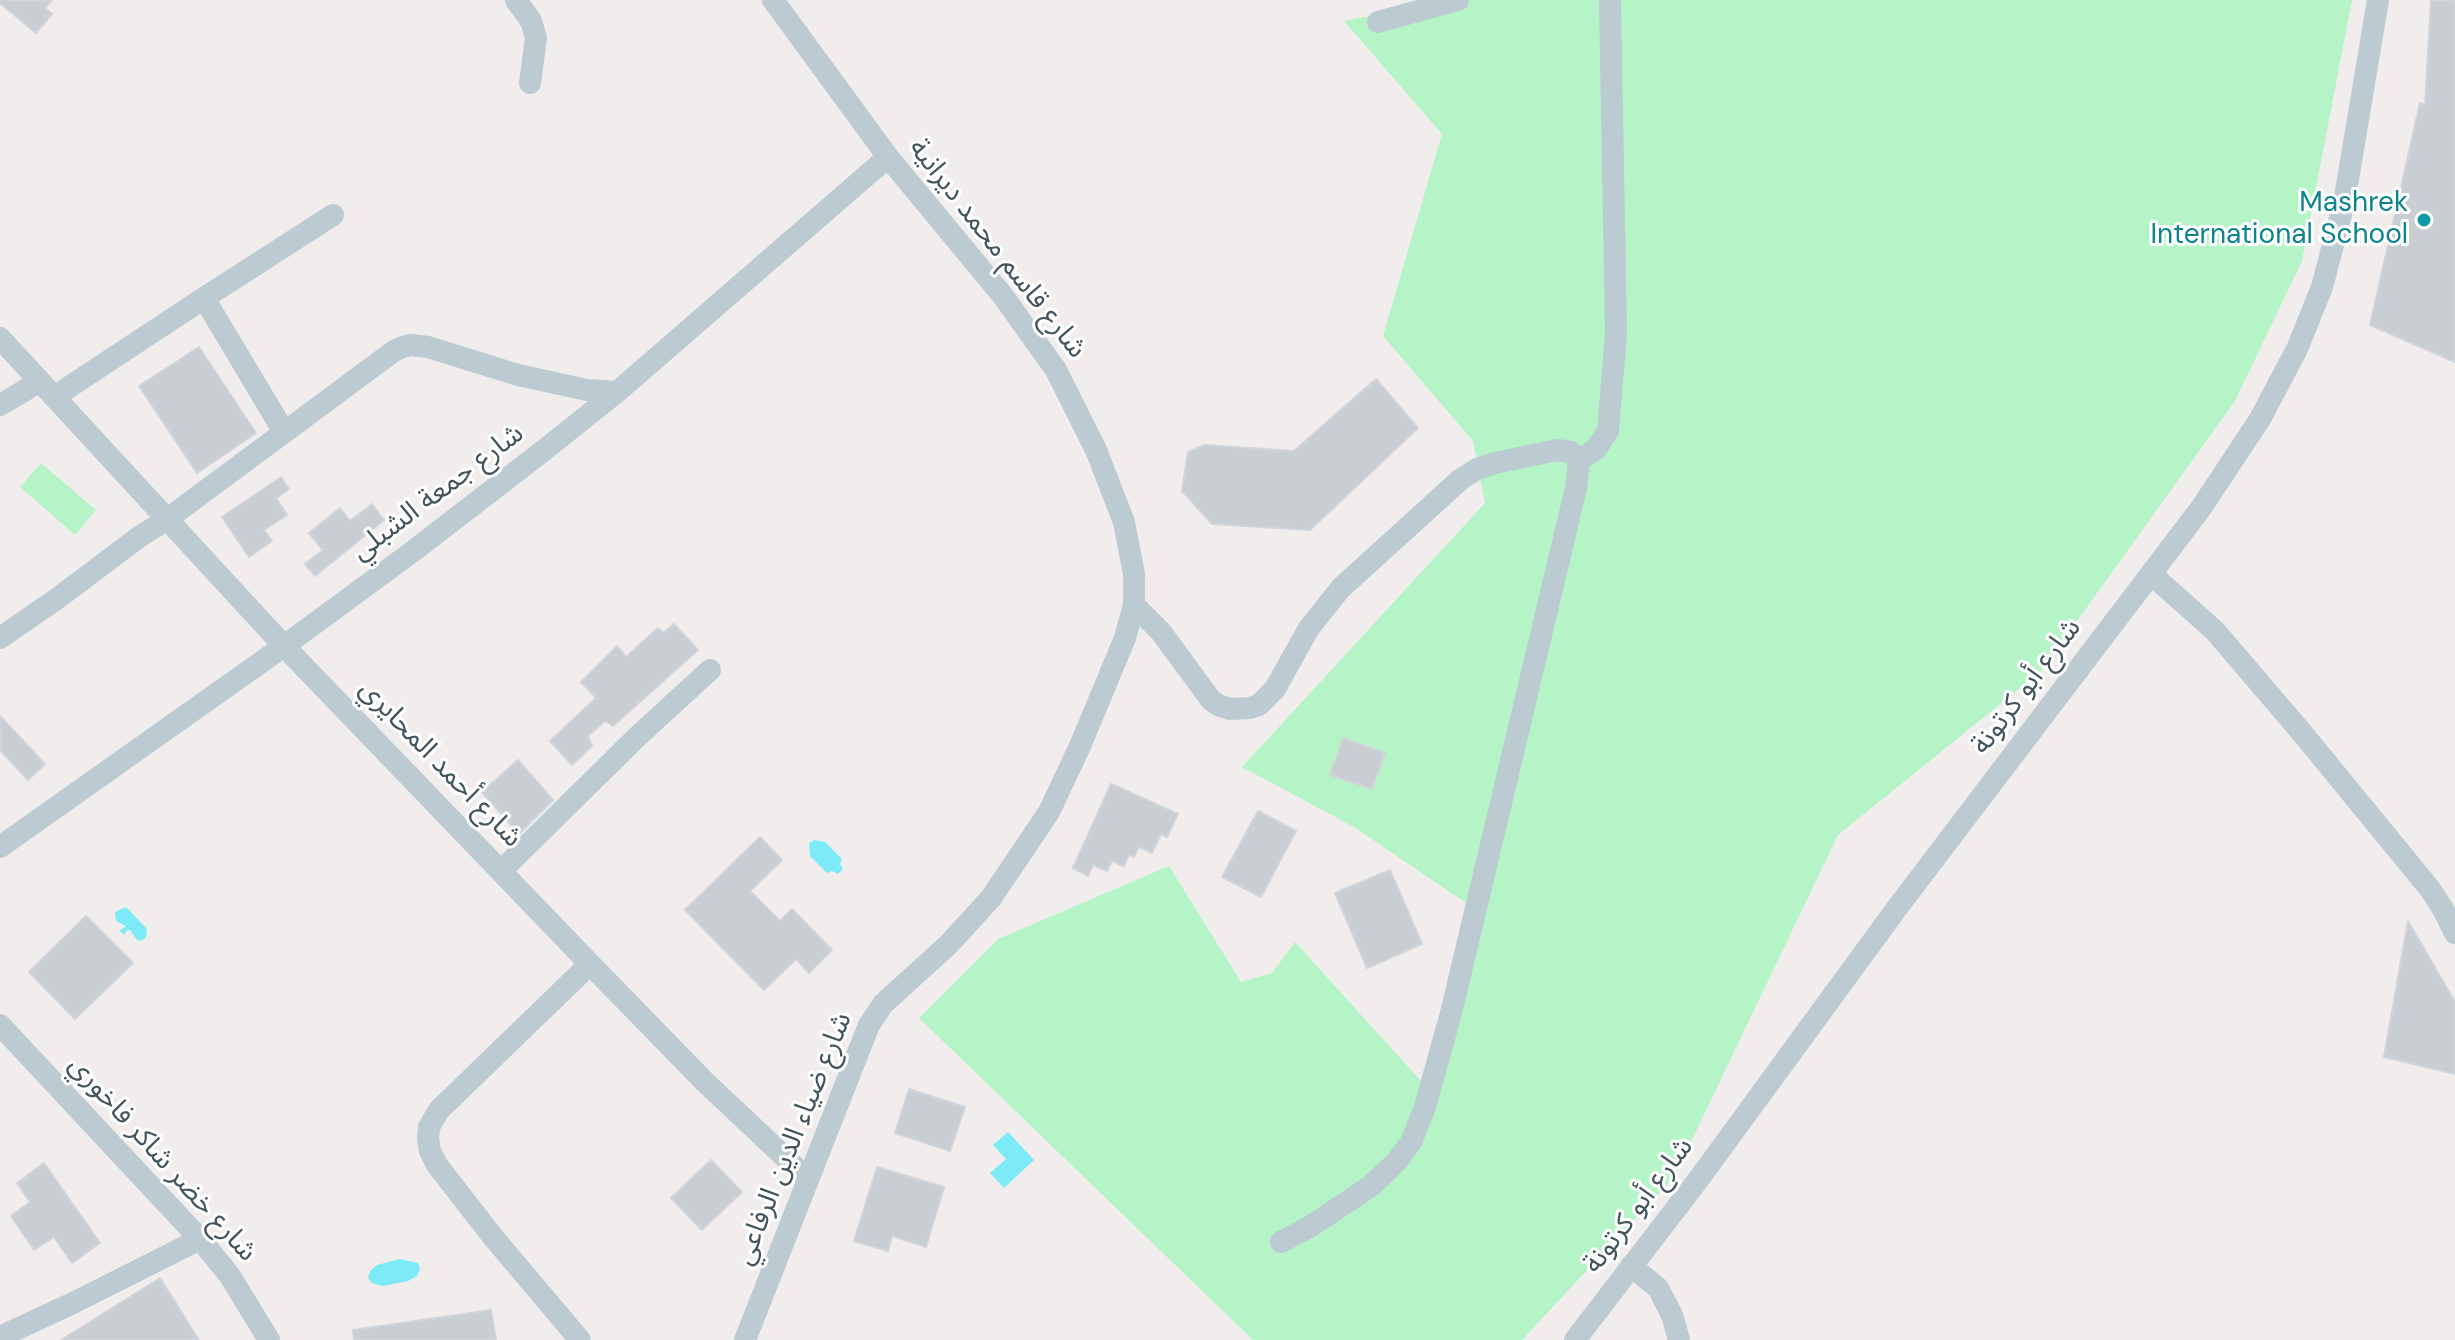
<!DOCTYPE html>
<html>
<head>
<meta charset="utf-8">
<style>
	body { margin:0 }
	canvas { display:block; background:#f1eded }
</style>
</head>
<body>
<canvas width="2455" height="1340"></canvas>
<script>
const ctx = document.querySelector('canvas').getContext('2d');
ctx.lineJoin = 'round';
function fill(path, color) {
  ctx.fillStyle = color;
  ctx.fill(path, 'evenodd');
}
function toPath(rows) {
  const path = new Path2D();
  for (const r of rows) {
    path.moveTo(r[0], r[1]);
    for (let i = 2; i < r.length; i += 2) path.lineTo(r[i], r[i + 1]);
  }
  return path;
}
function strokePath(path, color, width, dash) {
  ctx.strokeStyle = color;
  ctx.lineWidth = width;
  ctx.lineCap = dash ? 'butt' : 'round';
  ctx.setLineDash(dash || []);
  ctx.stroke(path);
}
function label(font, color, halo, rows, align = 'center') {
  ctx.font = font + ' "DM Sans","Noto Sans Arabic",sans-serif';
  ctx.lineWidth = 6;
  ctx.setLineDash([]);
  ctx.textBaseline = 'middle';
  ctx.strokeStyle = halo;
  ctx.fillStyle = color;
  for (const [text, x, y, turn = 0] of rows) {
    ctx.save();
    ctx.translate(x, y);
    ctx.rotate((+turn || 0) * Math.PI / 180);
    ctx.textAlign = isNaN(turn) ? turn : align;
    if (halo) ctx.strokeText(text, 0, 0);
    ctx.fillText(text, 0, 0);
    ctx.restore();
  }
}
fill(toPath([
	[1454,0,2352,0,2302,261,2235,401,2041,671,1838,835,1674,1177,1522,1340,1253,1340,919,1018,998,939,1169,866,1241,982,1272,973,1295,942,1431,1092,1469,905,1354,827,1242,767,1485,503,1473,441,1383,336,1442,134,1344,21],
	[41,463,96,510,75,535,20,487]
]), '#b5f4c7');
fill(toPath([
	[814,840,825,842,842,859,840,864,843,869,838,874,832,871,827,873,810,856,809,843],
	[126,907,147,929,146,937,143,940,138,941,130,930,127,930,125,935,119,931,126,926,116,921,115,912],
	[1008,1132,1034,1160,1004,1188,990,1173,1006,1159,993,1145],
	[400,1259,418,1263,420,1269,417,1276,408,1281,383,1286,372,1283,368,1278,370,1271,377,1265]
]), '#7debf7');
const building = toPath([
	[0,0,52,0,45,8,52,14,36,33,0,3,0,0],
	[2431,0,2455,0,2455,362,2370,325,2420,103,2425,105,2431,0],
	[199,347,256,433,197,473,139,386,199,347],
	[1376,379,1418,428,1310,530,1212,524,1182,491,1188,452,1205,445,1294,451,1376,379],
	[281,477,289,489,276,498,287,515,264,530,272,541,249,557,222,517,281,477],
	[372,504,384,520,315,576,305,564,323,550,309,533,340,508,350,521,372,504],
	[674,624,698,650,613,726,605,721,588,736,592,746,572,765,550,741,596,698,581,682,617,646,626,657,658,628,663,633,674,624],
	[0,716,45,764,28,780,0,750,0,716],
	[1343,738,1385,753,1372,789,1330,775,1343,738],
	[518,760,553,800,519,834,482,792,518,760],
	[1111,784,1178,814,1167,837,1161,834,1152,853,1139,847,1134,857,1129,855,1124,866,1112,861,1107,871,1093,865,1088,876,1073,868,1111,784],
	[1258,811,1296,831,1261,897,1222,877,1258,811],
	[760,837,782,860,750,891,780,921,792,909,832,950,809,973,796,959,764,990,685,910,760,837],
	[1390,870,1422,944,1367,968,1335,893,1390,870],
	[86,916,133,963,75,1019,29,972,86,916],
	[2408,921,2455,1002,2455,1074,2384,1057,2408,921],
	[909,1089,965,1107,950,1151,895,1133,909,1089],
	[711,1160,742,1192,702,1230,671,1198,711,1160],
	[44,1163,100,1243,72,1263,54,1237,34,1250,11,1216,30,1202,17,1183,44,1163],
	[877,1167,944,1187,926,1247,892,1236,888,1251,854,1241,877,1167],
	[160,1278,199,1340,61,1340,160,1278],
	[491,1310,496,1340,354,1340,353,1330,491,1310]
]);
fill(building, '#c9ced3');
strokePath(building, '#d1d4da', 2);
strokePath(toPath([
	[516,0,531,21,536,38,530,83],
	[1378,22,1458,0],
	[0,338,284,646,590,964,704,1081,808,1179],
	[54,397,204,298],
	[0,405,39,382],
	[284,432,204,298,333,215],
	[1579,460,1595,450,1608,431,1616,334,1610,0],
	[2151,574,2215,631,2303,734,2430,889,2443,909,2455,933],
	[1134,605,1161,632,1211,700,1218,705,1230,709,1250,708,1259,705,1275,689,1309,628,1341,588,1461,479,1477,469,1495,463,1557,450,1571,452,1579,460,1576,488,1451,1013,1425,1107,1411,1142,1398,1160,1371,1186,1311,1226,1281,1242],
	[0,638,58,598,139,537,166,520,394,351,403,347,411,345,428,347,518,375,587,390,617,392],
	[0,847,284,646,412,552,543,451,617,392,888,157],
	[501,871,638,736,710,670],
	[0,1025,200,1239,230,1276,269,1340],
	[1631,1266,1658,1288,1672,1315,1679,1340],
	[0,1337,73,1303,200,1239],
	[580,1340,493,1237,437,1165,430,1151,428,1139,429,1127,439,1110,590,964],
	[745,1340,869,1025,883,1004,949,944,991,898,1049,812,1080,746,1125,638,1134,605,1134,574,1124,522,1096,450,1056,370,1003,296,888,157,773,0],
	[1575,1340,1698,1180,1897,908,2201,508,2260,419,2297,349,2322,287,2344,203,2378,0]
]), '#bccad2', 22);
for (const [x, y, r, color] of [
	[2424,220,8,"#0f9aa8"]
]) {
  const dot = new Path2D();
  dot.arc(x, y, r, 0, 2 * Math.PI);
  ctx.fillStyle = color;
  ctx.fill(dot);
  strokePath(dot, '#fff', 3);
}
label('28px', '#0d838f', '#fff', [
	["Mashrek",2408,204],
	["International School",2408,236]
], 'right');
label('28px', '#43545d', '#fff', [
	["شارع قاسم محمد ديرانية",997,249,52],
	["شارع جمعة الشبلي",438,493,-37],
	["شارع أبو كرتونة",2027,687,-53],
	["شارع أحمد المحايري",440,764,46],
	["شارع ضياء الدين الرفاعي",794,1139,-68],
	["شارع خضر شاكر فاخوري",162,1159,48],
	["شارع أبو كرتونة",1639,1206,-53]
]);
</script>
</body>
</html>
